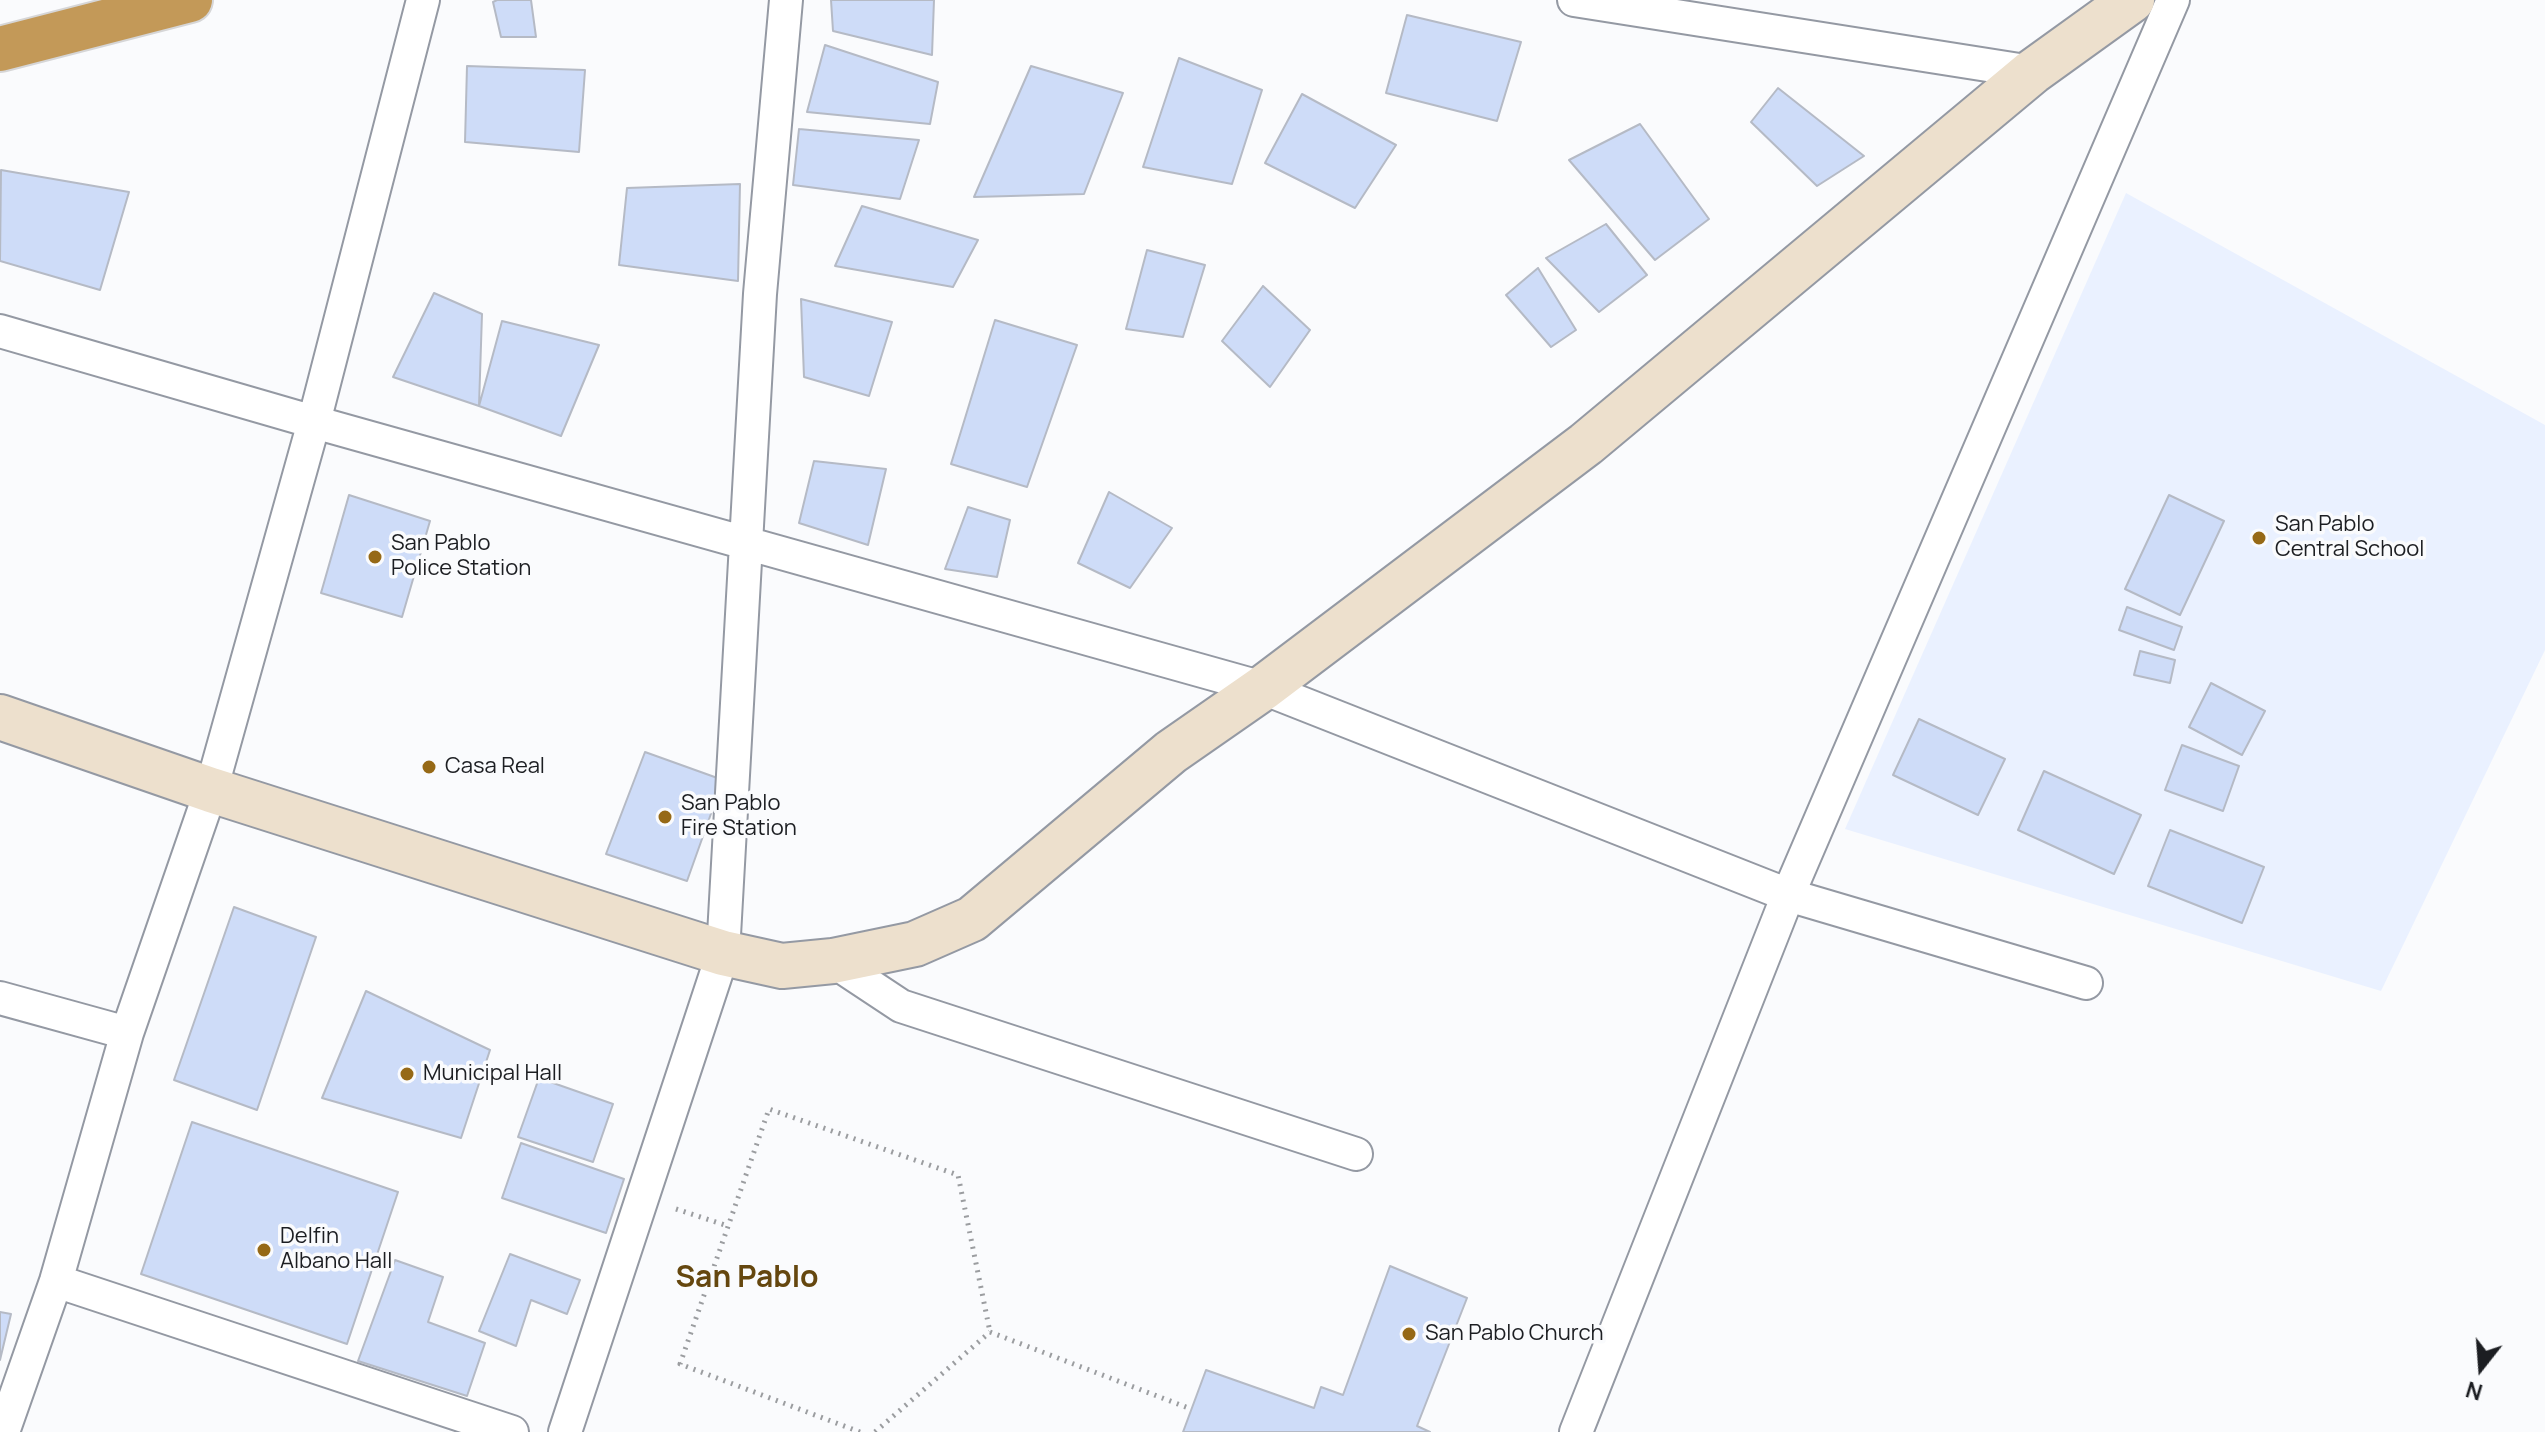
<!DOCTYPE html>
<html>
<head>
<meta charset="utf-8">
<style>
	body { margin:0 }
	#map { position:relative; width:2545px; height:1432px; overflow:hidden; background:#fafbfd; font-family:Manrope,sans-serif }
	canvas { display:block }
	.north { position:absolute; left:2441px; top:1328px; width:80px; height:80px; -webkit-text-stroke:6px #fafbfd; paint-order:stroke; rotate:197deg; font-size:22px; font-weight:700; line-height:32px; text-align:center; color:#1c1e22 }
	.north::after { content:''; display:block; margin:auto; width:28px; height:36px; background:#1c1e22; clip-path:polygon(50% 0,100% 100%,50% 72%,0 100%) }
</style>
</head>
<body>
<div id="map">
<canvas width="2545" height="1432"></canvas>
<div class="north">N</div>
</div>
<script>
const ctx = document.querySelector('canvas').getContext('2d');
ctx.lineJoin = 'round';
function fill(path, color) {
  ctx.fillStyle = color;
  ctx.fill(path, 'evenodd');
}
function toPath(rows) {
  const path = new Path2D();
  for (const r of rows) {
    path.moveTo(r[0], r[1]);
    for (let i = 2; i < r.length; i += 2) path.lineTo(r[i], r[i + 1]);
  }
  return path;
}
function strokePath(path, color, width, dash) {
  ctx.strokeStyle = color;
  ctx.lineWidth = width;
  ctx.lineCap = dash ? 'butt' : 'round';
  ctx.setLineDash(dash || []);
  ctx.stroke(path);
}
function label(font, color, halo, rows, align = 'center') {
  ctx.font = font + ' Manrope,sans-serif';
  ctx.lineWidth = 7;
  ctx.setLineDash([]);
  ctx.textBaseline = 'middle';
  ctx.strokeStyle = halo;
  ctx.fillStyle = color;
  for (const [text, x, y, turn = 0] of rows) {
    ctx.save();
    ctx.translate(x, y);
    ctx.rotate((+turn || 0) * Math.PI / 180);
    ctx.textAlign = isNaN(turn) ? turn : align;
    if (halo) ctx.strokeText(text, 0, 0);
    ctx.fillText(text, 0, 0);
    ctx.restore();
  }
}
fill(toPath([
	[2126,193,2545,425,2545,650,2381,991,1845,829]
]), '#eaf1ff');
const building = toPath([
	[497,0,531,0,536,37,501,37,493,2,497,0],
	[831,0,934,0,932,55,833,31,831,0],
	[1407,15,1521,42,1497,121,1386,93,1407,15],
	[825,45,938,82,930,124,807,112,825,45],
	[1179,58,1262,90,1232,184,1143,167,1179,58],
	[467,66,585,70,579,152,465,142,467,66],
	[1031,66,1123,93,1084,194,974,197,1031,66],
	[1778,88,1864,156,1817,186,1751,122,1778,88],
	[1302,94,1396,145,1355,208,1265,163,1302,94],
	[1640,124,1709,219,1655,260,1569,160,1640,124],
	[799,129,919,140,900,199,793,185,799,129],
	[1,170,129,192,100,290,0,261,1,170],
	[740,184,738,281,619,265,627,188,740,184],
	[862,206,978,240,953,287,835,266,862,206],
	[1606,224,1647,275,1599,312,1546,258,1606,224],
	[1147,250,1205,265,1183,337,1126,329,1147,250],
	[1538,268,1576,330,1551,347,1506,295,1538,268],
	[1263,286,1310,330,1270,387,1222,341,1263,286],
	[434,293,482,314,479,406,393,377,434,293],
	[801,299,892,322,869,396,804,377,801,299],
	[995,320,1077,345,1027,487,951,464,995,320],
	[502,321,599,345,561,436,479,406,502,321],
	[814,461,886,469,868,545,799,523,814,461],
	[1109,492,1172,528,1130,588,1078,563,1109,492],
	[349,495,430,521,402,617,321,593,349,495],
	[2169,495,2224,521,2180,615,2125,589,2169,495],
	[968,507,1010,520,997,577,945,569,968,507],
	[2127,607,2182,627,2174,650,2119,630,2127,607],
	[2140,651,2175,660,2170,683,2134,675,2140,651],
	[2211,683,2265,711,2242,755,2189,727,2211,683],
	[1919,719,2005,759,1978,815,1893,775,1919,719],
	[2182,745,2239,766,2223,811,2165,790,2182,745],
	[645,752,723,780,687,881,606,854,645,752],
	[2044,771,2141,815,2114,874,2018,830,2044,771],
	[2170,830,2264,867,2242,923,2148,886,2170,830],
	[234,907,316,937,257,1110,174,1080,234,907],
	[366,991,490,1050,461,1138,322,1098,366,991],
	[539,1078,613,1104,593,1162,518,1137,539,1078],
	[192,1122,398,1192,347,1344,141,1274,192,1122],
	[521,1143,624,1179,606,1233,502,1198,521,1143],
	[510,1254,580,1280,567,1314,531,1300,516,1346,479,1331,510,1254],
	[395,1260,443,1277,428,1322,485,1343,467,1396,358,1361,395,1260],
	[1390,1266,1467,1298,1417,1426,1430,1432,1183,1432,1206,1370,1314,1408,1321,1387,1343,1395,1390,1266],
	[0,1312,11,1314,0,1360,0,1312]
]);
fill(building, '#cedcf8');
strokePath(building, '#b5bac5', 2);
const street = toPath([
	[1574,0,2032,72],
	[0,331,314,422,1263,688,1788,895,2086,983],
	[833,961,901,1006,1356,1154],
	[0,998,127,1033],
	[56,1281,512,1432],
	[3,1432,56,1281,127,1033,211,790,314,422,423,0],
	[565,1432,723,953,760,294,786,0],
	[1576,1432,1788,895,2173,0]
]);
const secondary = toPath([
	[0,717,211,790,723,953,782,966,833,961,915,944,972,919,1171,752,1263,688,1586,444,2032,72,2132,0]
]);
const highway = toPath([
	[0,49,190,0]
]);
strokePath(street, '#9499a3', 36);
strokePath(secondary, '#9499a3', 48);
strokePath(highway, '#d6d6d7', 48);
strokePath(toPath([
	[676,1209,728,1226],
	[990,1332,1191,1409],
	[860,1432,680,1364,769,1109,958,1175,990,1332],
	[875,1432,990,1332]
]), '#9b9da0', 5, [2, 6]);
strokePath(street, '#fff', 32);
strokePath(secondary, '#ede0cd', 44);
strokePath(highway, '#c39958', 44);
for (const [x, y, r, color] of [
	[2259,538,8,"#966916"],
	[375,557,8,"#966916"],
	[429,767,8,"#966916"],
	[665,817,8,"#966916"],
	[407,1074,8,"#966916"],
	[264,1250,8,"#966916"],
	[1409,1334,8,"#966916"]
]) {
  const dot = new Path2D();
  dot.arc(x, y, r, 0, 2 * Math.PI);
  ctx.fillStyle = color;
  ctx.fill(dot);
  strokePath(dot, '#fafbfd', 3);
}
label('22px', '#1c1e22', '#fafbfd', [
	["San Pablo",2275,525],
	["Central School",2275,550],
	["San Pablo",391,544],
	["Police Station",391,569],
	["Casa Real",445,767],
	["San Pablo",681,804],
	["Fire Station",681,829],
	["Municipal Hall",423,1074],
	["Delfin",280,1237],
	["Albano Hall",280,1262],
	["San Pablo Church",1425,1334]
], 'left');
label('bold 30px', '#65470f', '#fafbfd', [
	["San Pablo",747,1279]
]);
</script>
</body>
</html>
